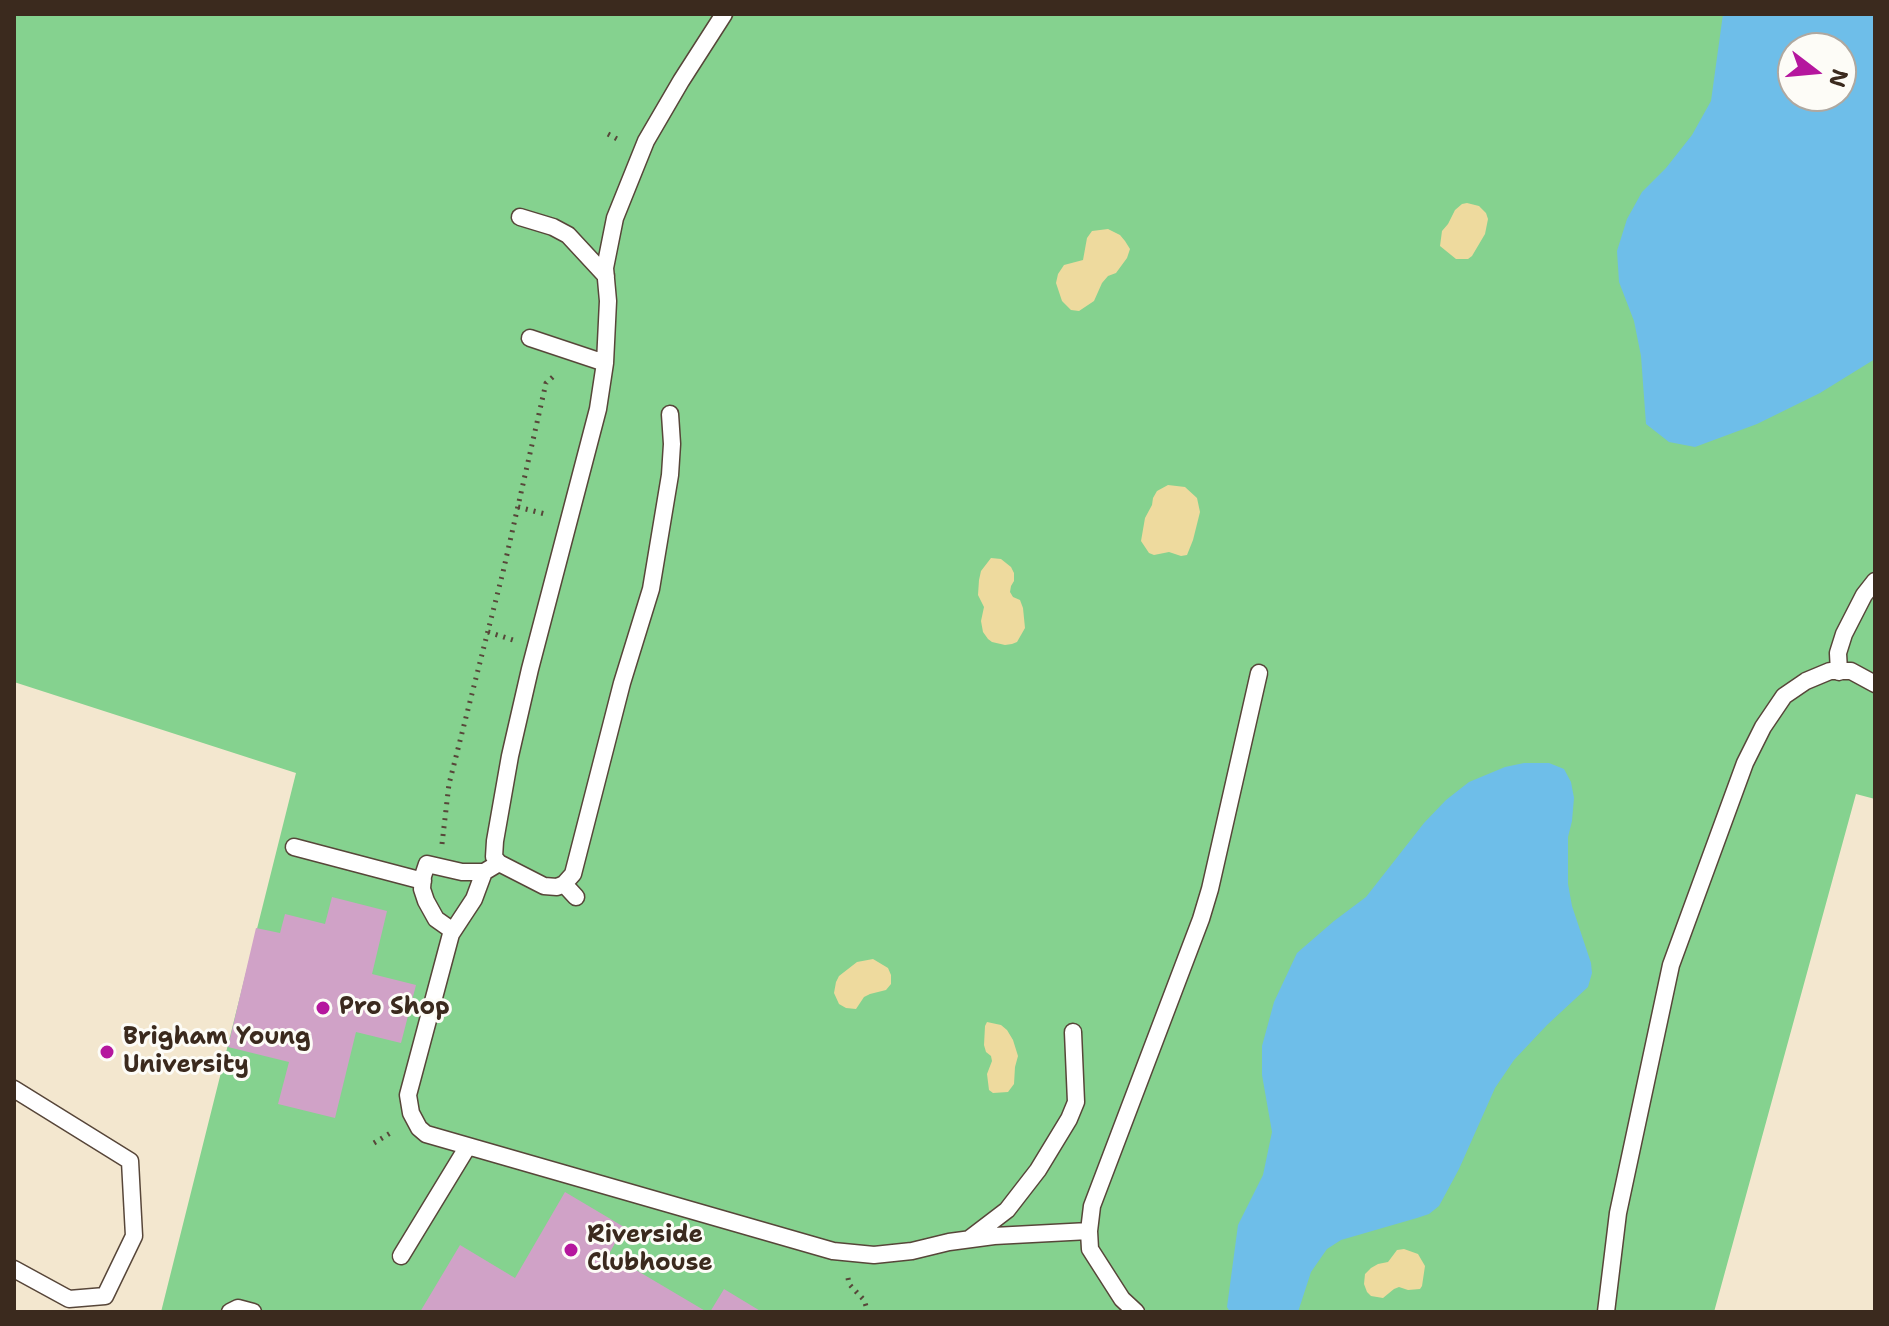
<!DOCTYPE html>
<html>
<head>
<meta charset="utf-8">
<style>
	body { margin:0 }
	#map { position:relative; width:1889px; height:1326px; overflow:hidden; background:#f3e7cf; font-family:"Shantell Sans",sans-serif }
	canvas { display:block }
	.frame { position:absolute; inset:0; border:16px solid #3b2a1e; pointer-events:none }
	.north { position:absolute; left:1777px; top:32px; width:80px; height:80px; box-sizing:border-box; background:#fdfcf7; border:2px solid #afa8a0; border-radius:50%; rotate:106deg; font-size:22px; font-weight:700; line-height:32px; text-align:center; color:#3b2a1e }
	.north::after { content:''; display:block; margin:auto; width:28px; height:36px; background:#b5179e; clip-path:polygon(50% 0,100% 100%,50% 72%,0 100%) }
</style>
</head>
<body>
<div id="map">
<canvas width="1889" height="1326"></canvas>
<div class="frame"></div>
<div class="north">N</div>
</div>
<script>
const ctx = document.querySelector('canvas').getContext('2d');
ctx.lineJoin = 'round';
function fill(path, color) {
  ctx.fillStyle = color;
  ctx.fill(path, 'evenodd');
}
function toPath(rows) {
  const path = new Path2D();
  for (const r of rows) {
    path.moveTo(r[0], r[1]);
    for (let i = 2; i < r.length; i += 2) path.lineTo(r[i], r[i + 1]);
  }
  return path;
}
function strokePath(path, color, width, dash) {
  ctx.strokeStyle = color;
  ctx.lineWidth = width;
  ctx.lineCap = dash ? 'butt' : 'round';
  ctx.setLineDash(dash || []);
  ctx.stroke(path);
}
function label(font, color, halo, rows, align = 'center') {
  ctx.font = font + ' "Shantell Sans",sans-serif';
  ctx.lineWidth = 6;
  ctx.setLineDash([]);
  ctx.textBaseline = 'middle';
  ctx.strokeStyle = halo;
  ctx.fillStyle = color;
  for (const [text, x, y, turn = 0] of rows) {
    ctx.save();
    ctx.translate(x, y);
    ctx.rotate((+turn || 0) * Math.PI / 180);
    ctx.textAlign = isNaN(turn) ? turn : align;
    if (halo) ctx.strokeText(text, 0, 0);
    ctx.fillText(text, 0, 0);
    ctx.restore();
  }
}
fill(toPath([
	[14,14,1875,14,1875,799,1856,794,1714,1312,161,1312,296,773,14,682],
	[1793,48,1841,48,1841,96,1793,96]
]), '#85d28f');
fill(toPath([
	[1467,203,1479,206,1486,213,1488,219,1485,234,1472,256,1468,259,1456,259,1440,246,1442,231,1448,224,1455,210,1462,204],
	[1108,229,1120,235,1125,241,1130,249,1127,258,1116,273,1108,276,1102,283,1094,301,1079,311,1071,310,1062,301,1056,283,1058,274,1064,265,1083,260,1087,238,1092,231],
	[1168,485,1185,487,1197,498,1200,512,1193,540,1187,555,1181,556,1169,552,1154,555,1149,553,1141,541,1145,518,1152,505,1153,498,1157,491],
	[991,558,1001,559,1011,567,1014,573,1014,581,1011,586,1010,592,1013,597,1020,600,1023,608,1025,628,1017,642,1012,644,1005,645,992,642,988,639,983,632,981,621,984,607,978,595,979,580,981,571],
	[873,959,888,968,891,975,891,984,886,990,870,994,864,997,856,1009,846,1008,839,1004,834,993,836,982,839,976,857,962],
	[987,1022,1001,1025,1007,1030,1013,1040,1018,1056,1015,1067,1014,1084,1008,1092,993,1093,989,1090,987,1074,992,1061,991,1056,986,1052,984,1045,985,1026],
	[1404,1249,1418,1254,1425,1266,1422,1286,1420,1289,1408,1290,1399,1287,1394,1289,1383,1298,1371,1296,1367,1292,1364,1284,1365,1274,1371,1268,1378,1264,1388,1262,1397,1250]
]), '#eeda9e');
fill(toPath([
	[1723,14,1875,14,1875,359,1820,393,1757,424,1695,447,1669,442,1646,424,1641,356,1634,321,1619,282,1617,251,1627,219,1642,192,1666,168,1692,135,1711,101],
	[1793,48,1841,48,1841,96,1793,96],
	[1524,763,1549,763,1564,769,1571,782,1574,798,1572,821,1568,837,1568,884,1572,906,1591,963,1592,973,1588,987,1547,1025,1514,1060,1495,1088,1459,1169,1439,1206,1429,1214,1417,1218,1341,1240,1327,1249,1311,1272,1298,1312,1230,1312,1227,1307,1238,1225,1263,1175,1272,1132,1262,1075,1262,1046,1274,1002,1297,953,1334,921,1366,897,1424,823,1446,800,1469,782,1505,767]
]), '#6ebee9');
fill(toPath([
	[332,897,387,911,372,974,416,985,401,1043,356,1032,335,1118,278,1104,289,1062,228,1047,256,928,280,933,285,914,325,924],
	[565,1192,624,1227,609,1254,707,1312,420,1312,460,1245,515,1278],
	[724,1289,762,1312,710,1312]
]), '#d0a2c7');
const service = toPath([
	[520,217,553,227,568,235,606,276],
	[530,338,605,363],
	[670,414,672,444,670,475,651,589,622,683,573,874,564,884,557,887,544,886,499,863,484,872,474,899,451,934,408,1095,411,1113,419,1128,426,1134,833,1251,874,1255,912,1251,949,1242,994,1236,1089,1231,1090,1249,1122,1299,1136,1312],
	[1839,672,1838,653,1844,634,1864,595,1875,581],
	[294,847,423,881],
	[499,863,494,857,495,841,510,756,530,669,598,409,605,363,608,301,605,268,615,218,646,141,681,81,724,14],
	[564,884,576,897],
	[453,931,436,919,426,901,422,889,423,876,427,864,462,872,484,872],
	[14,1089,130,1161,134,1236,105,1296,69,1299,14,1269],
	[1089,1231,1092,1206,1201,919,1210,889,1259,673],
	[969,1239,1007,1210,1038,1170,1069,1119,1076,1102,1073,1032],
	[401,1256,468,1146],
	[230,1312,238,1308,253,1312],
	[1606,1312,1618,1213,1671,965,1745,763,1763,727,1784,696,1806,681,1830,671,1851,671,1875,684]
]);
strokePath(service, '#574639', 19);
strokePath(toPath([
	[608,134,619,140],
	[518,507,545,514],
	[488,632,513,640],
	[442,844,449,784,503,572,546,383,556,374],
	[374,1143,392,1132],
	[848,1278,849,1284,864,1300,868,1312]
]), '#574639', 5, [2, 6]);
strokePath(service, '#fff', 16);
for (const [x, y, r, color] of [
	[323,1008,8,"#b5179e"],
	[107,1052,8,"#b5179e"],
	[571,1250,8,"#b5179e"]
]) {
  const dot = new Path2D();
  dot.arc(x, y, r, 0, 2 * Math.PI);
  ctx.fillStyle = color;
  ctx.fill(dot);
  strokePath(dot, '#fdfcf7', 3);
}
label('bold 24px', '#3b2a1e', '#fdfcf7', [
	["Pro Shop",339,1008],
	["Brigham Young",123,1038],
	["University",123,1066],
	["Riverside",587,1236],
	["Clubhouse",587,1264]
], 'left');
</script>
</body>
</html>
